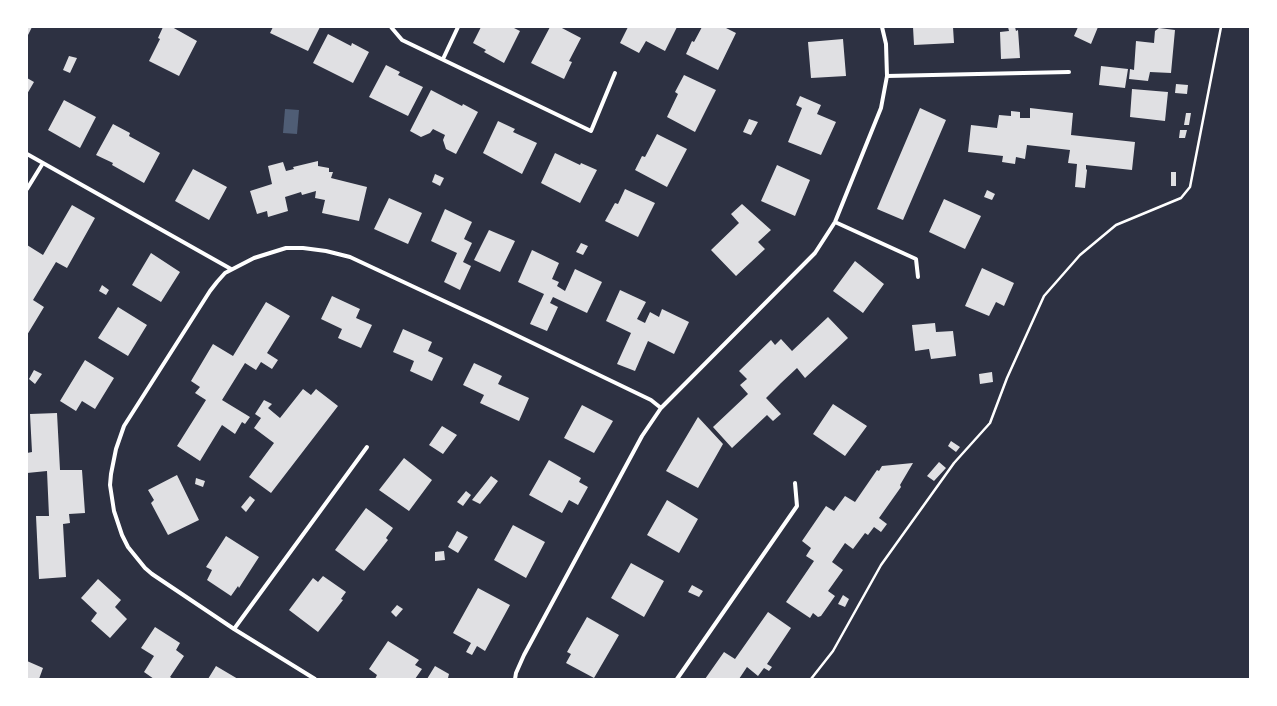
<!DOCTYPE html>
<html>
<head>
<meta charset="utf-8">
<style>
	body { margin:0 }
	#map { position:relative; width:1277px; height:706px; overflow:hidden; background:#2d3142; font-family:"IBM Plex Sans",sans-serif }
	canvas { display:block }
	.frame { position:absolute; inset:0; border:28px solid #fff; pointer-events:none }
</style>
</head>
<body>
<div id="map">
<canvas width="1277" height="706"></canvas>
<div class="frame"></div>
</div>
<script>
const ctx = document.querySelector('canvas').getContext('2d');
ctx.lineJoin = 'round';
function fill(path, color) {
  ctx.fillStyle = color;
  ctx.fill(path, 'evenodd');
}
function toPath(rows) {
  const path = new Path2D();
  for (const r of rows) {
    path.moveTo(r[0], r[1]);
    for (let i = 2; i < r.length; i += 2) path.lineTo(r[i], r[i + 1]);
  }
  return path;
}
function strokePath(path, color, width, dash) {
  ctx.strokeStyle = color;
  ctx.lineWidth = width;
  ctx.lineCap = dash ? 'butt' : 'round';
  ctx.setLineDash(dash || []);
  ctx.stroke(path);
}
fill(toPath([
	[285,109,299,110,297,134,283,133]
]), '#4f5d75');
fill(toPath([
	[27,27,32,27,27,37],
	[163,27,172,27,197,41,179,76,149,61,160,39,158,38],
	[273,27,320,27,308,51,270,33],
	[481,27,512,27,520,31,504,63,484,52,486,50,473,43],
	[550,27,560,27,581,38,569,61,572,62,564,79,531,63],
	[628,27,677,27,665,51,646,41,639,53,620,43],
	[702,27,724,27,736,33,718,70,686,54,692,41,694,42],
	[913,27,953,27,954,43,914,45],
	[1008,27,1015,27,1016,31,1018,30,1020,58,1001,59,1000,32,1009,31],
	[1078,27,1098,27,1091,44,1074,36],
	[1159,28,1175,30,1171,73,1150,72,1148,81,1129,79,1130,69,1134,70,1136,41,1154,43,1155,31],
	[328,34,351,46,352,43,369,52,353,83,313,63],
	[843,39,846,76,811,78,808,42],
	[69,56,77,58,70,73,63,70],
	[386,65,400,72,398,75,423,87,408,116,369,97],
	[1101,66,1128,69,1125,88,1099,85],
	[684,75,716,90,695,132,667,117,678,94,675,92],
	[27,78,34,82,27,94],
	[1176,84,1188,85,1187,94,1175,93],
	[1132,89,1168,92,1165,121,1130,117],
	[431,90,462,106,463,104,478,112,456,154,446,149,443,140,445,135,433,129,430,133,421,137,410,131],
	[800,96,821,105,817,114,836,122,821,155,788,142,802,108,796,105],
	[64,100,96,117,80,148,48,130],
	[920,108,946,120,903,220,877,209],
	[1030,108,1073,113,1071,135,1135,142,1132,170,1086,165,1086,169,1087,170,1085,188,1075,187,1077,164,1068,163,1070,150,1027,145,1025,159,1016,157,1015,164,1002,162,1003,156,968,152,971,125,997,128,999,115,1011,116,1011,111,1020,112,1020,118,1030,118],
	[1186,113,1191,113,1189,125,1184,125],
	[749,119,758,122,751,135,743,132],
	[498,121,515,129,513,132,537,143,522,174,483,153],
	[113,124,130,133,129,136,160,153,144,183,112,165,113,163,96,155],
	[1180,130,1187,130,1185,138,1179,138],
	[657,134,687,149,667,187,635,170,642,156,645,157],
	[555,153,580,165,581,163,597,170,580,203,541,183],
	[318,161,318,166,329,168,329,172,333,172,331,178,367,187,359,221,322,213,325,200,315,198,316,191,302,195,301,192,285,197,288,211,268,217,267,211,257,214,250,191,272,184,268,166,283,162,286,171,294,169,293,167],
	[777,165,810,180,795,216,761,201],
	[193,169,227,187,209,220,175,201],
	[1171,172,1176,172,1176,186,1171,186],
	[435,174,444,178,440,186,432,182],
	[625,189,655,203,638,237,605,221,615,203,618,204],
	[987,190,995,194,992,200,984,197],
	[389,198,422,213,408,244,374,229],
	[944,199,981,216,965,249,929,232],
	[742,204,771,230,758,242,765,249,736,276,711,250,739,223,731,214],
	[72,205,95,218,67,268,56,262,33,300,44,307,27,335,27,245,43,255],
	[445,209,472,222,464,239,472,243,463,262,471,266,460,290,444,282,457,253,431,241],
	[489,230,515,241,500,272,474,260],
	[581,243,588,246,583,255,576,252],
	[532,250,559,263,552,279,559,282,557,286,565,291,575,269,602,282,587,313,553,297,550,303,558,307,547,331,530,324,544,294,518,282],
	[151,253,180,272,161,302,132,285],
	[855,261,884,284,863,313,833,291],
	[982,268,1014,283,1004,306,996,302,989,316,965,306],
	[102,285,109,290,106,295,99,291],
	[620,290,646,302,637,319,645,323,650,312,659,317,662,309,689,322,674,354,648,341,635,371,617,364,631,333,606,321],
	[332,296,360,309,356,318,372,325,361,348,338,338,342,329,321,319],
	[266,302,290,316,267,353,278,360,272,369,261,362,256,370,245,363,222,400,250,417,245,424,242,422,235,434,222,425,200,461,177,446,206,400,195,393,200,387,191,381,213,344,233,356],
	[118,307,147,325,128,356,98,338],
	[828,317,848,338,805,378,797,368,781,383,766,398,781,414,773,421,767,415,732,448,713,427,748,394,740,385,747,379,739,371,771,340,775,345,781,339,792,351],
	[935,323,936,332,953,331,956,356,931,359,929,349,915,351,912,325],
	[403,329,432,342,428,351,443,358,432,381,410,371,414,361,393,352],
	[85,360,114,378,95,409,82,401,76,411,60,401],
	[474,363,502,376,498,384,529,398,519,421,480,403,484,395,463,385],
	[34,370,42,374,35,384,29,379],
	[992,372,993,382,980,384,979,374],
	[303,389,311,395,316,389,338,406,271,493,249,477,274,443,254,428,261,418,255,414,264,400,272,404,268,408,280,418],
	[833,404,867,426,845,456,813,434],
	[582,405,613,421,594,453,564,438],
	[57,413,60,470,82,470,85,513,69,514,70,523,63,524,66,577,39,579,36,516,49,516,47,471,27,473,27,453,32,452,30,414],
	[698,417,723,444,698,488,666,471],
	[442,426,457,435,443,454,429,445],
	[951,441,960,447,956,452,948,446],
	[404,458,432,480,409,511,379,490],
	[549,460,581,478,579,482,588,487,578,505,569,500,562,513,529,495],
	[939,462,946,468,934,481,927,476],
	[913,463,900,485,901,487,879,518,887,524,881,532,874,527,868,535,865,533,853,549,845,543,832,562,843,570,828,591,835,596,821,616,818,617,813,613,810,618,786,602,814,561,806,556,811,548,802,541,826,506,834,511,845,496,855,502,877,470,879,471,882,466],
	[177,475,199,520,168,535,151,503,154,500,148,490],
	[491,476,498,481,489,493,480,504,472,500],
	[196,478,205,481,203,487,195,484],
	[466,491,471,495,463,506,457,502],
	[250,496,255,500,246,512,241,507],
	[667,500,698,519,679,553,647,535],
	[366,508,393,528,386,538,388,540,364,571,335,550],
	[513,525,545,542,526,578,494,560],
	[457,531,468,537,458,553,448,547],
	[226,536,259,557,239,588,238,586,231,596,207,580,212,570,206,567],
	[444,551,445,560,435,561,435,552],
	[631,563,664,581,644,617,611,598],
	[323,576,346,592,341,599,343,600,318,632,289,610,313,578,318,582],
	[98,579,121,600,115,607,127,619,110,638,91,621,97,613,81,598],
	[692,585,703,591,699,597,688,592],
	[478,588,510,605,485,651,477,646,472,655,466,652,471,643,453,633],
	[843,595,849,599,845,607,838,604],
	[397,605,403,609,396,617,391,612],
	[768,612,791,628,767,664,772,667,769,671,764,668,758,676,747,667,739,679,705,679,724,652,735,659],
	[587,617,619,635,594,678,566,663,571,654,567,652],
	[155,627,180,643,176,650,184,656,170,677,173,679,154,679,144,672,154,656,141,648],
	[388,641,419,660,415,665,422,669,415,679,408,678,407,679,375,679,377,675,369,669],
	[27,661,43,668,39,679,27,679],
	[216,666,238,679,208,679],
	[435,666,449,674,448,678,450,679,427,679]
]), '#e0e0e3');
strokePath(toPath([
	[811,679,833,651,881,565,954,463,990,423,1007,378,1044,296,1080,255,1116,225,1181,198,1190,187,1221,27]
]), '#fff', 2.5);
strokePath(toPath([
	[391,27,402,40,591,131,615,73],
	[443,59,458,27],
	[887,76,1069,72],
	[27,154,231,269],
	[27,189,43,163],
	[835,222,916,259,918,277],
	[234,629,367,447],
	[315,679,234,629,152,574,145,568,128,547,122,535,114,511,110,485,111,474,116,449,124,426,210,291,217,282,225,273,254,258,286,248,303,248,326,251,350,257,489,322,651,400,661,408],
	[515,679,516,673,524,655,642,436,661,408,815,253,835,222,881,108,887,76,886,44,882,27],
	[677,679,797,506,795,483]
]), '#fff', 4);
</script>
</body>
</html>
